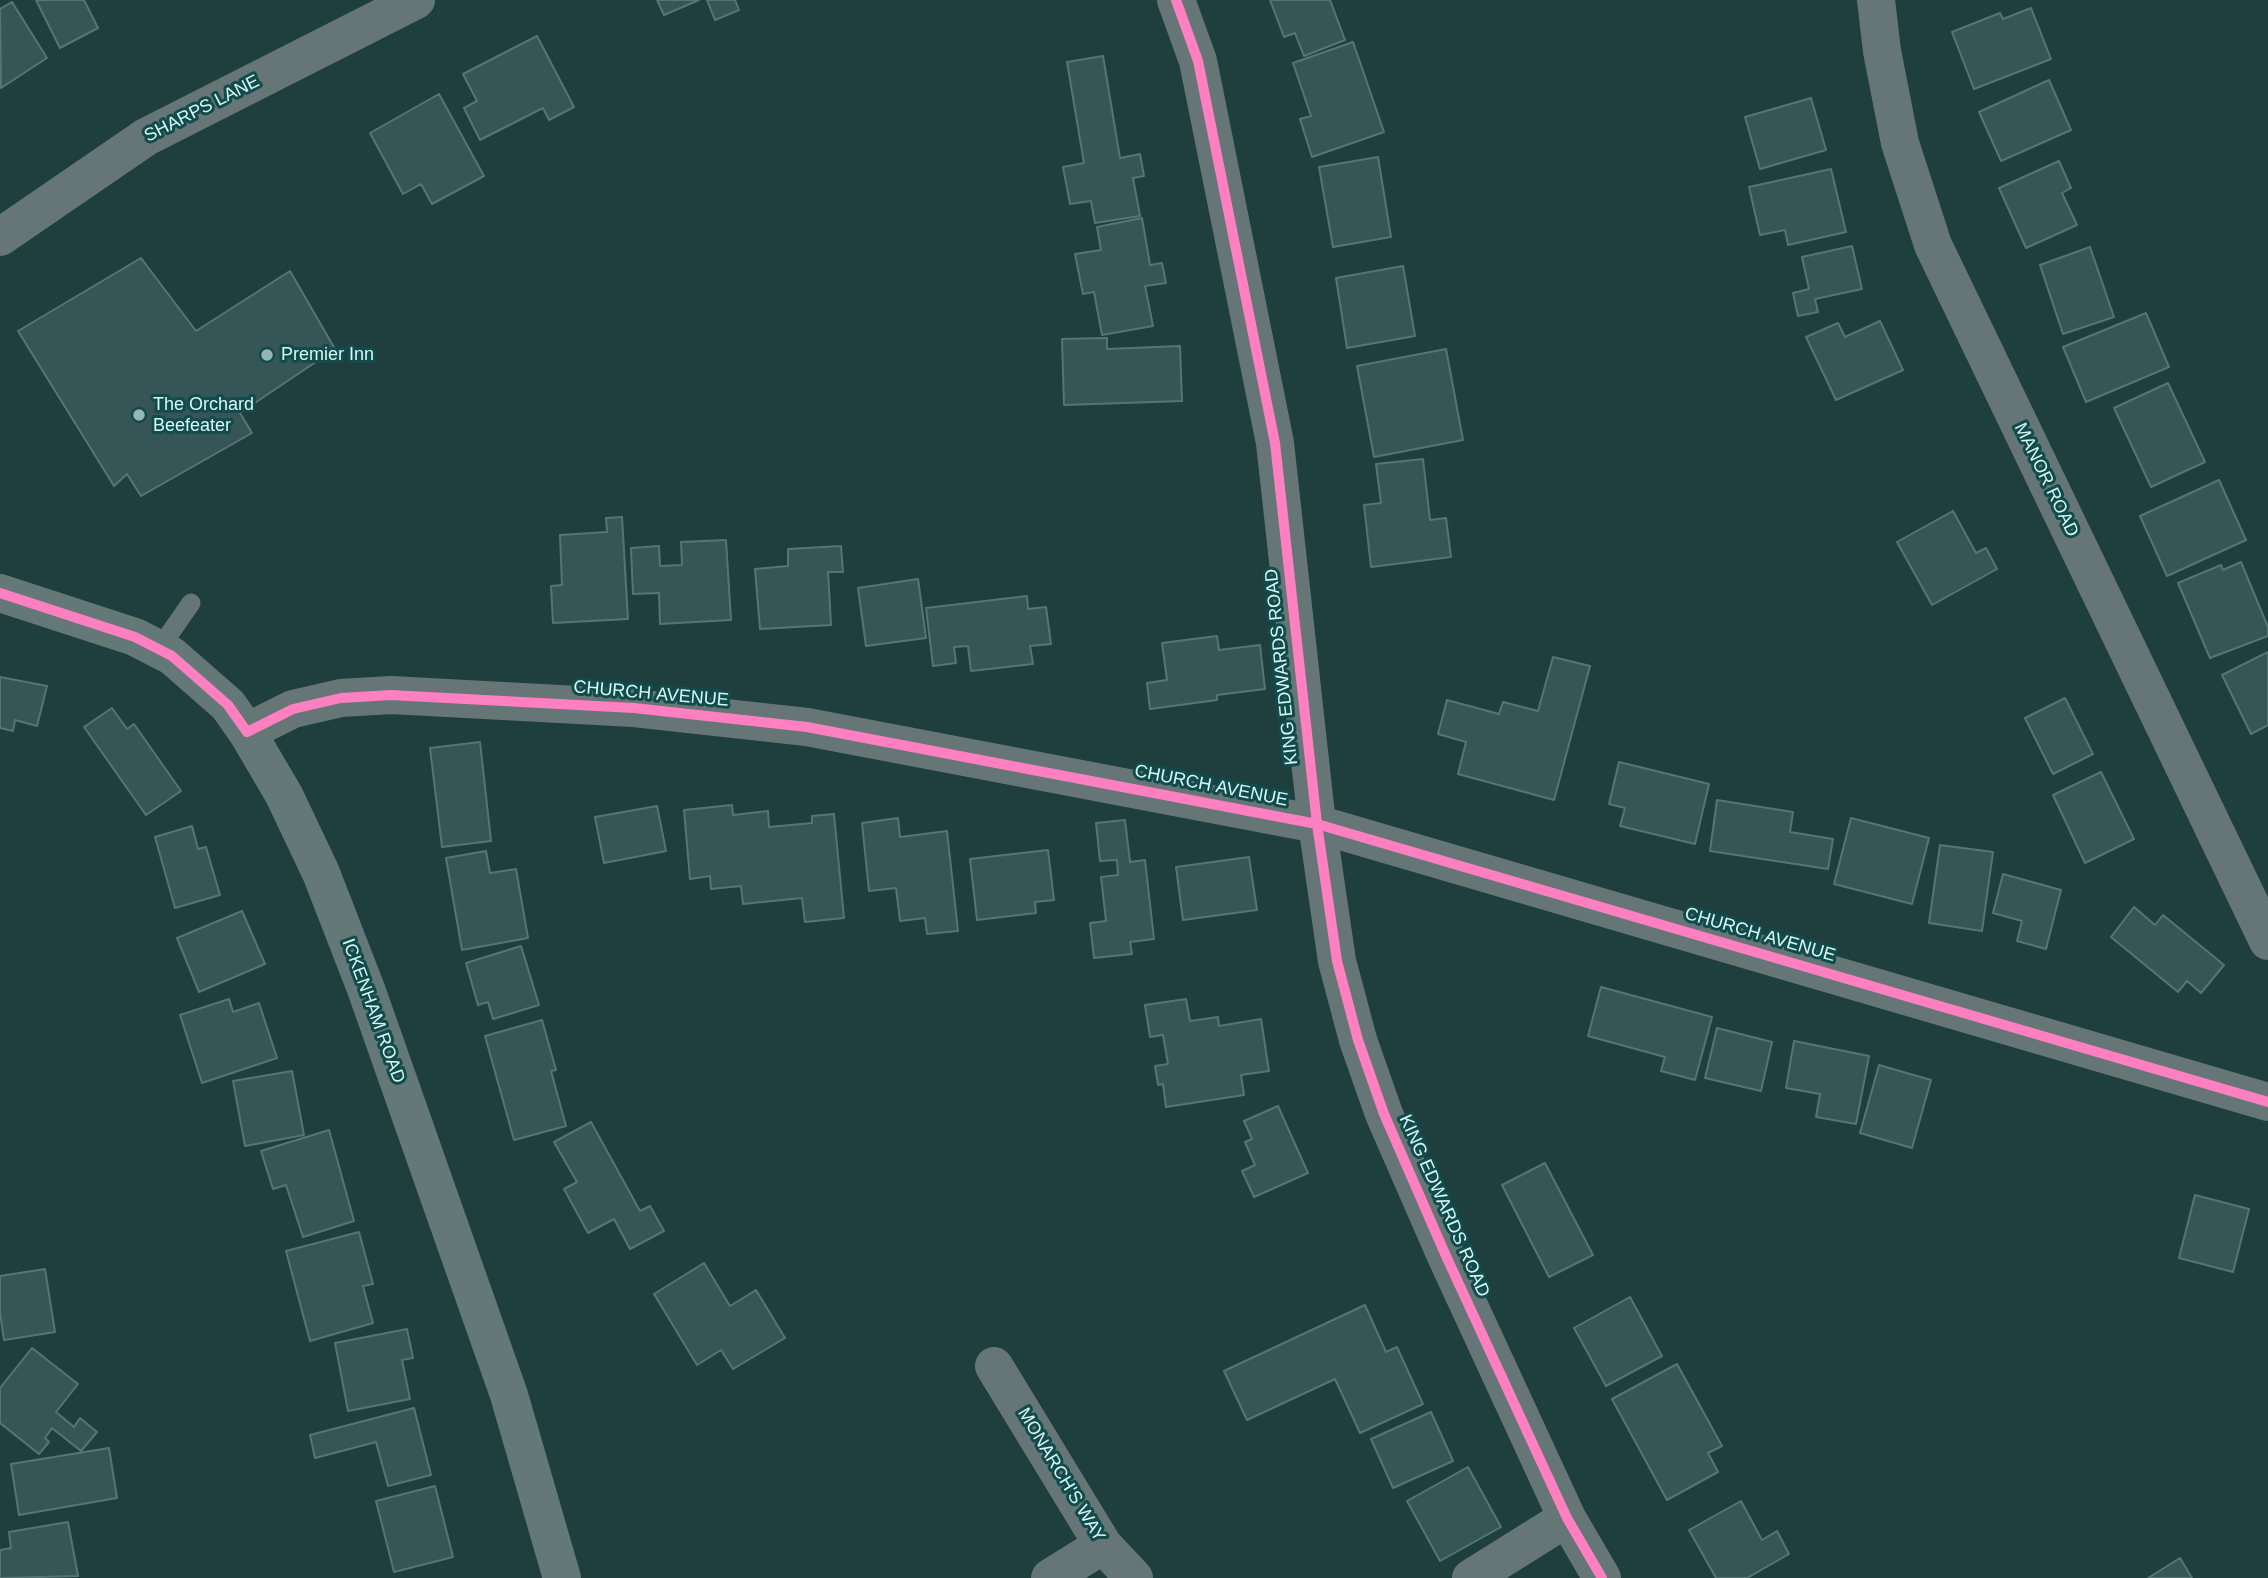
<!DOCTYPE html>
<html>
<head>
<meta charset="utf-8">
<style>
	body { margin:0 }
	canvas { display:block; background:#1f3e3e }
</style>
</head>
<body>
<canvas width="2268" height="1578"></canvas>
<script>
const ctx = document.querySelector('canvas').getContext('2d');
ctx.lineJoin = 'round';
function fill(path, color) {
  ctx.fillStyle = color;
  ctx.fill(path, 'evenodd');
}
function toPath(rows) {
  const path = new Path2D();
  for (const r of rows) {
    path.moveTo(r[0], r[1]);
    for (let i = 2; i < r.length; i += 2) path.lineTo(r[i], r[i + 1]);
  }
  return path;
}
function strokePath(path, color, width, dash) {
  ctx.strokeStyle = color;
  ctx.lineWidth = width;
  ctx.lineCap = dash ? 'butt' : 'round';
  ctx.setLineDash(dash || []);
  ctx.stroke(path);
}
function label(font, color, halo, rows, align = 'center') {
  ctx.font = font + ' Helvetica,sans-serif';
  ctx.lineWidth = 6;
  ctx.setLineDash([]);
  ctx.textBaseline = 'middle';
  ctx.strokeStyle = halo;
  ctx.fillStyle = color;
  for (const [text, x, y, turn = 0] of rows) {
    ctx.save();
    ctx.translate(x, y);
    ctx.rotate((+turn || 0) * Math.PI / 180);
    ctx.textAlign = isNaN(turn) ? turn : align;
    if (halo) ctx.strokeText(text, 0, 0);
    ctx.fillText(text, 0, 0);
    ctx.restore();
  }
}
const building = toPath([
	[36,0,84,0,98,28,60,48,36,0],
	[657,0,699,0,664,15,657,0],
	[707,0,735,0,739,10,715,20,707,0],
	[1270,0,1330,0,1345,40,1304,56,1295,33,1284,37,1270,0],
	[12,2,47,58,1,88,0,9,12,2],
	[2031,8,2051,59,1974,89,1952,32,2000,13,2003,19,2031,8],
	[537,36,574,107,549,120,543,108,480,140,464,108,477,101,463,74,537,36],
	[1353,42,1384,132,1312,157,1300,119,1311,116,1293,63,1353,42],
	[1103,56,1120,158,1140,154,1144,176,1133,178,1140,216,1095,223,1091,201,1070,204,1063,167,1084,163,1067,62,1103,56],
	[2049,80,2071,130,2001,161,1979,112,2049,80],
	[439,94,484,176,432,204,421,184,403,194,370,133,439,94],
	[1811,98,1826,150,1760,169,1745,117,1811,98],
	[1378,157,1391,237,1333,247,1319,167,1378,157],
	[2059,161,2071,188,2062,193,2077,225,2026,248,1999,188,2059,161],
	[1831,169,1846,232,1788,245,1785,230,1760,235,1749,187,1831,169],
	[1142,218,1150,265,1162,263,1166,283,1145,286,1153,326,1102,335,1094,292,1083,294,1075,254,1101,250,1097,227,1142,218],
	[1852,246,1862,289,1815,299,1818,312,1798,316,1793,293,1809,289,1802,257,1852,246],
	[2090,247,2114,317,2063,334,2040,265,2090,247],
	[141,258,196,331,290,271,335,349,240,413,252,433,141,496,127,474,114,486,18,331,141,258],
	[1403,266,1415,336,1347,348,1336,278,1403,266],
	[2146,313,2169,367,2086,402,2063,347,2146,313],
	[1880,321,1903,370,1836,400,1806,337,1838,323,1845,337,1880,321],
	[1107,338,1107,349,1180,346,1182,401,1064,405,1062,339,1107,338],
	[1446,349,1463,440,1374,457,1357,366,1446,349],
	[2168,383,2205,462,2151,487,2114,408,2168,383],
	[1423,459,1430,520,1446,518,1451,557,1371,567,1364,505,1381,503,1376,464,1423,459],
	[2219,480,2246,540,2167,576,2140,516,2219,480],
	[1953,511,1976,553,1986,548,1997,569,1932,605,1897,542,1953,511],
	[622,517,628,619,553,623,551,586,562,585,560,535,607,532,606,518,622,517],
	[726,540,731,620,660,624,659,593,633,594,631,548,659,546,660,566,682,565,681,542,726,540],
	[841,546,843,572,828,572,831,625,760,629,755,569,788,566,788,549,841,546],
	[2241,562,2268,627,2268,636,2210,658,2178,583,2221,565,2223,570,2241,562],
	[918,579,926,638,866,646,858,588,918,579],
	[1027,596,1028,609,1046,607,1051,644,1030,646,1033,664,971,671,968,646,954,647,956,663,933,666,926,608,1027,596],
	[1217,636,1219,650,1260,645,1265,689,1217,695,1217,700,1150,709,1147,683,1167,680,1162,643,1217,636],
	[2268,652,2268,725,2251,734,2222,675,2268,652],
	[1553,657,1590,666,1554,800,1458,774,1466,742,1438,734,1447,700,1499,714,1503,702,1538,711,1553,657],
	[0,677,47,686,37,726,15,720,13,731,0,728,0,677],
	[2065,698,2093,754,2053,774,2025,718,2065,698],
	[112,708,127,729,134,724,181,791,146,815,84,727,112,708],
	[480,742,491,841,442,847,430,748,480,742],
	[1619,762,1709,784,1695,844,1620,826,1625,808,1609,804,1619,762],
	[2101,772,2134,839,2085,863,2053,795,2101,772],
	[1717,800,1793,812,1790,832,1833,839,1828,869,1710,851,1717,800],
	[732,805,733,815,768,811,769,827,812,823,812,816,834,814,844,918,805,922,802,898,743,904,741,886,711,889,710,876,690,879,684,810,732,805],
	[657,806,666,851,604,863,595,817,657,806],
	[898,818,900,837,947,831,958,931,927,934,925,918,900,921,896,888,869,891,862,823,898,818],
	[1851,818,1929,838,1912,904,1834,884,1851,818],
	[1125,820,1130,862,1145,860,1154,939,1130,942,1132,954,1094,958,1090,923,1106,921,1101,877,1118,875,1117,860,1100,861,1096,823,1125,820],
	[192,826,198,849,206,847,220,895,175,908,155,837,192,826],
	[1940,845,1993,852,1982,931,1929,923,1940,845],
	[1048,850,1054,900,1035,902,1036,913,977,920,970,859,1048,850],
	[486,851,490,873,516,869,528,938,462,950,446,858,486,851],
	[1249,857,1257,910,1183,920,1176,867,1249,857],
	[2003,874,2061,890,2046,949,2017,941,2022,921,1993,913,2003,874],
	[2134,907,2155,925,2163,915,2224,965,2201,993,2187,981,2178,992,2111,937,2134,907],
	[242,911,265,964,199,992,177,938,242,911],
	[521,946,539,1005,493,1019,488,1002,478,1005,466,963,521,946],
	[1601,987,1712,1017,1695,1080,1661,1071,1665,1057,1588,1036,1601,987],
	[229,999,233,1012,259,1003,277,1058,202,1083,180,1015,229,999],
	[1186,999,1190,1021,1218,1017,1219,1026,1261,1019,1269,1071,1241,1075,1244,1095,1166,1107,1163,1084,1158,1085,1155,1066,1168,1064,1163,1035,1150,1037,1145,1005,1186,999],
	[542,1020,556,1070,551,1071,566,1126,514,1140,485,1036,542,1020],
	[1717,1028,1772,1042,1761,1091,1705,1078,1717,1028],
	[1794,1041,1869,1056,1856,1124,1816,1117,1820,1094,1786,1088,1794,1041],
	[1879,1065,1931,1080,1912,1148,1860,1133,1879,1065],
	[292,1071,304,1135,245,1146,233,1081,292,1071],
	[1278,1106,1308,1173,1254,1197,1242,1171,1255,1165,1245,1142,1252,1139,1244,1121,1278,1106],
	[591,1122,640,1211,650,1206,664,1231,630,1249,614,1219,588,1233,564,1189,577,1182,554,1142,591,1122],
	[329,1130,354,1221,303,1237,286,1185,273,1189,261,1151,329,1130],
	[1545,1163,1593,1255,1549,1277,1502,1185,1545,1163],
	[2195,1195,2249,1209,2233,1272,2179,1258,2195,1195],
	[359,1232,373,1284,363,1286,373,1323,310,1341,286,1251,359,1232],
	[704,1263,730,1306,756,1290,785,1338,733,1369,721,1350,697,1365,654,1294,704,1263],
	[45,1269,55,1332,4,1340,0,1313,0,1276,45,1269],
	[1630,1297,1662,1356,1606,1386,1574,1328,1630,1297],
	[1365,1305,1386,1352,1397,1347,1423,1404,1360,1433,1335,1379,1247,1420,1224,1371,1365,1305],
	[407,1329,413,1358,402,1360,410,1399,348,1411,335,1343,407,1329],
	[32,1348,78,1384,56,1412,74,1427,80,1418,97,1432,81,1451,52,1428,45,1438,49,1442,39,1454,0,1423,0,1388,32,1348],
	[1677,1364,1722,1446,1708,1453,1718,1472,1667,1500,1612,1399,1677,1364],
	[414,1408,431,1475,388,1486,376,1442,315,1458,310,1435,414,1408],
	[1431,1412,1453,1461,1393,1488,1371,1439,1431,1412],
	[109,1448,117,1498,19,1515,11,1464,109,1448],
	[1468,1467,1501,1527,1440,1561,1407,1501,1468,1467],
	[435,1486,453,1557,394,1572,376,1501,435,1486],
	[1741,1501,1762,1540,1777,1531,1789,1554,1747,1578,1716,1578,1689,1530,1741,1501],
	[68,1522,78,1576,0,1578,0,1550,11,1548,9,1532,68,1522],
	[2180,1558,2192,1578,2148,1578,2180,1558]
]);
fill(building, '#365556');
strokePath(building, '#587376', 2);
strokePath(toPath([
	[159,649,191,603]
]), '#667676', 19);
strokePath(toPath([
	[1176,0,1198,61,1275,443,1317,824,1337,961,1358,1040,1384,1114,1446,1256,1567,1518,1602,1578],
	[1876,0,1882,51,1900,143,1933,245,2268,941],
	[0,237,146,137,416,0],
	[247,732,293,709,341,698,391,695,634,708,807,727,1317,824,2268,1102],
	[994,1366,1103,1545,1134,1578],
	[1050,1578,1103,1545],
	[1471,1578,1567,1518]
]), '#667676', 38);
strokePath(toPath([
	[0,593,135,637,172,656,228,705,247,732,284,795,321,873,366,989,509,1395,562,1578]
]), '#657878', 38);
strokePath(toPath([
	[1176,0,1198,61,1275,443,1317,824,1337,961,1358,1040,1384,1114,1446,1256,1567,1518,1602,1578],
	[0,593,135,637,172,656,228,705,247,732,293,709,341,698,391,695,634,708,807,727,1317,824,2268,1102]
]), '#ff80c0', 10);
for (const [x, y, r, color] of [
	[267,355,7,"#95b6b6"],
	[139,415,7,"#95b6b6"]
]) {
  const dot = new Path2D();
  dot.arc(x, y, r, 0, 2 * Math.PI);
  ctx.fillStyle = color;
  ctx.fill(dot);
  strokePath(dot, '#124b4b', 2.5);
}
label('18px', '#d5f7f6', '#124b4b', [
	["SHARPS LANE",202,109,-27],
	["MANOR ROAD",2046,480,64],
	["KING EDWARDS ROAD",1282,667,-96],
	["CHURCH AVENUE",651,694,5],
	["CHURCH AVENUE",1211,786,11],
	["CHURCH AVENUE",1760,935,16],
	["ICKENHAM ROAD",373,1011,70],
	["KING EDWARDS ROAD",1444,1206,66],
	["MONARCH'S WAY",1061,1475,59]
]);
label('18px', '#d5f7f6', '#124b4b', [
	["Premier Inn",281,355],
	["The Orchard",153,405],
	["Beefeater",153,426]
], 'left');
</script>
</body>
</html>
